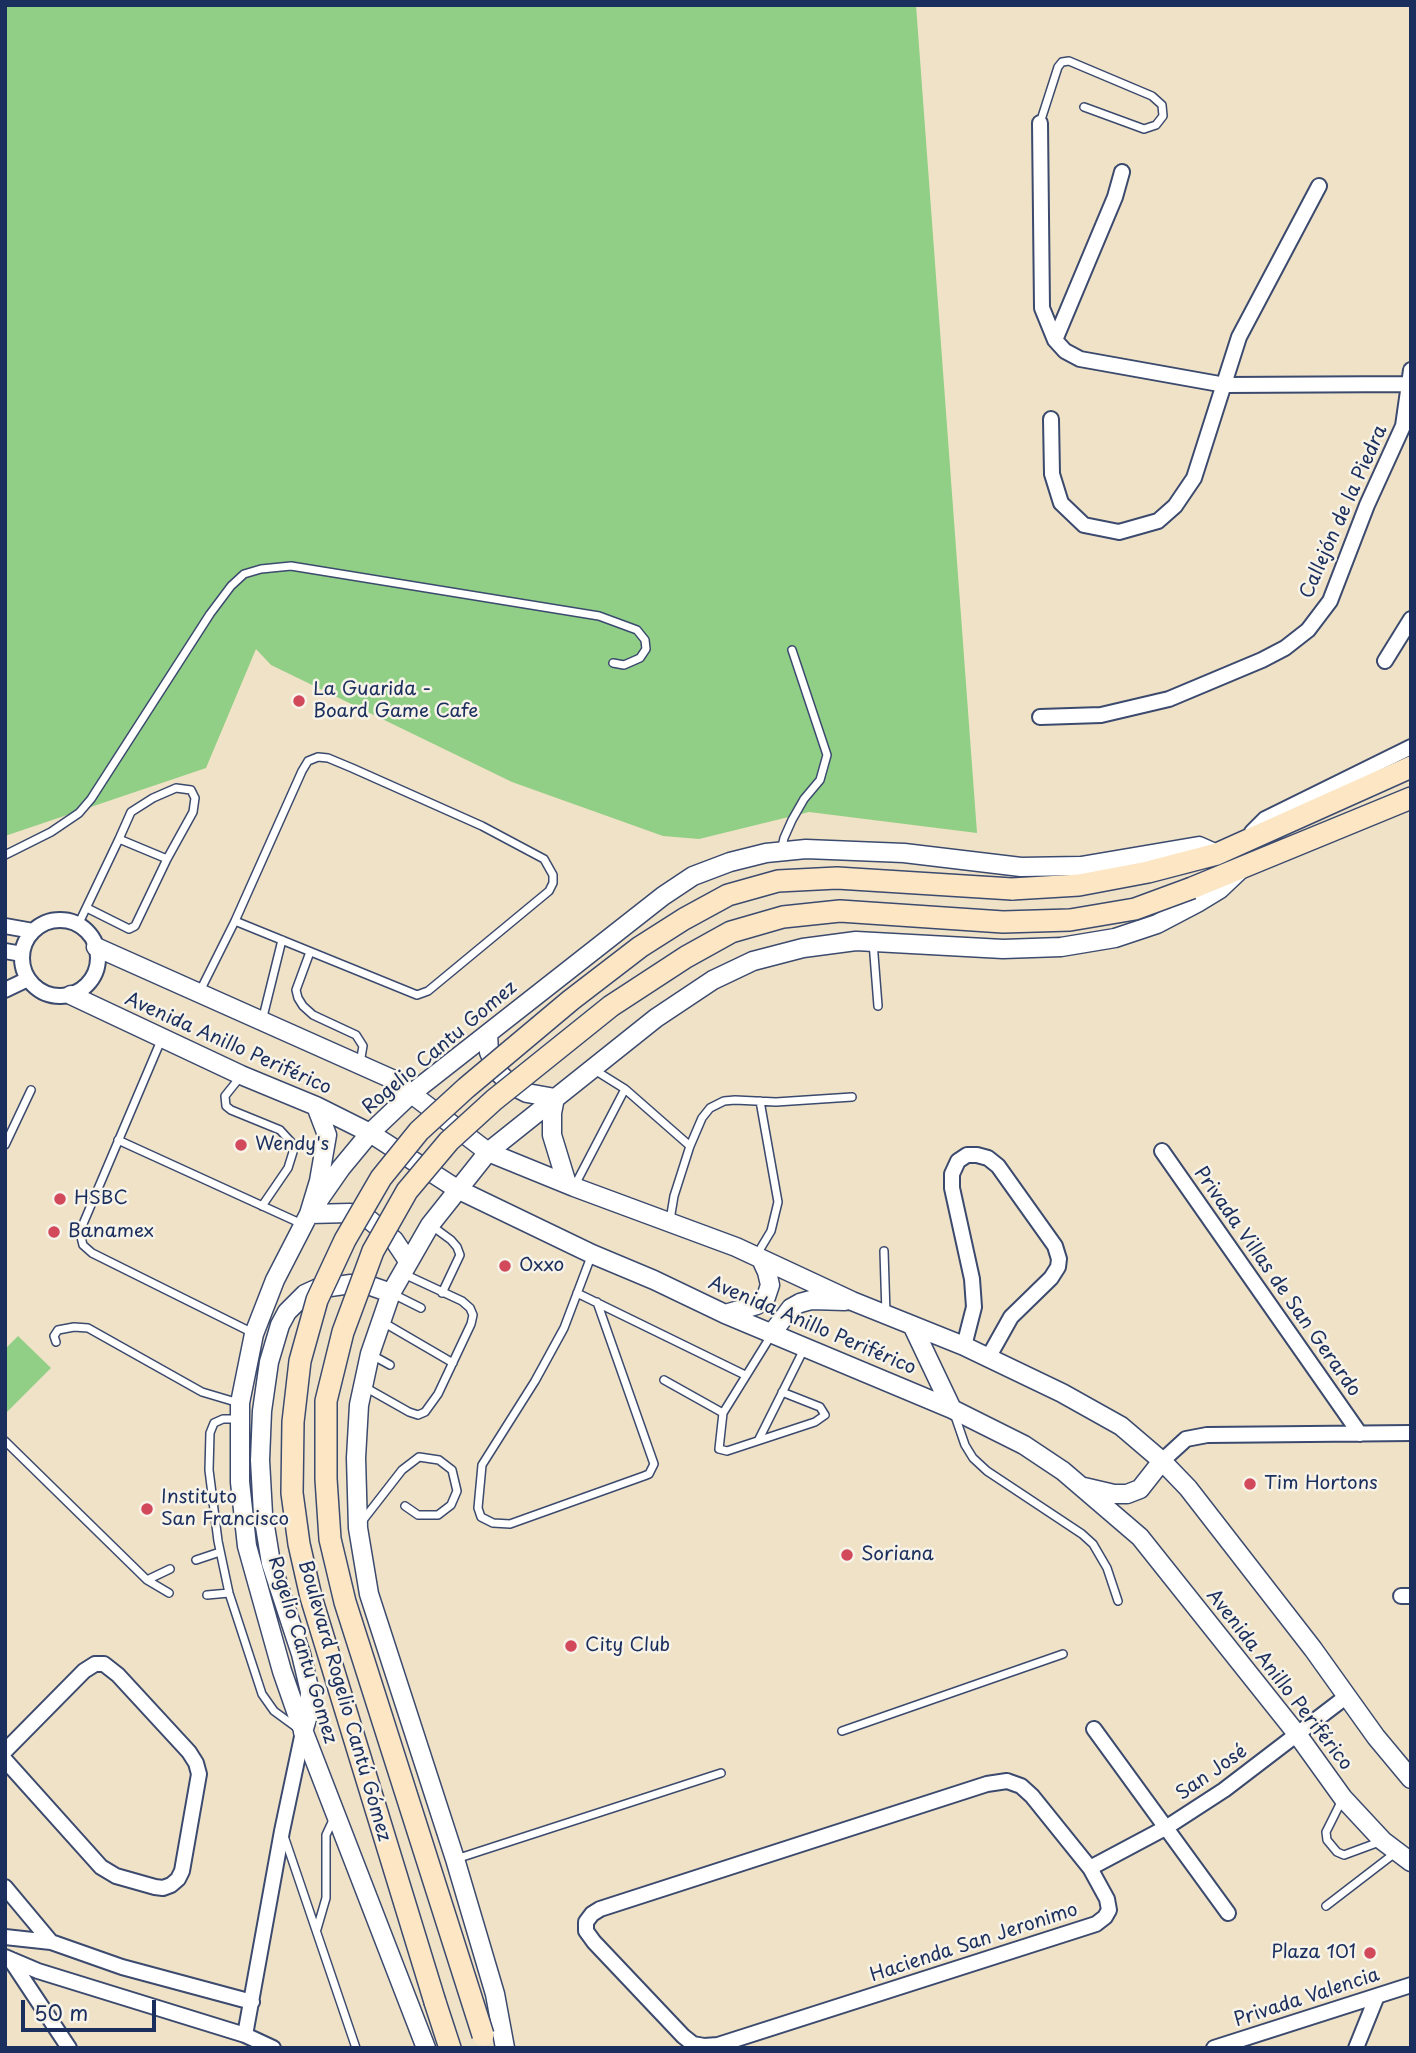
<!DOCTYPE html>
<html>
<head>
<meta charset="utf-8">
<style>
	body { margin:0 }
	#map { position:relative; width:1416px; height:2053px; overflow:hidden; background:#f0e2c6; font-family:"Playpen Sans",sans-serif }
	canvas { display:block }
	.frame { position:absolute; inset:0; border:7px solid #1b2f5e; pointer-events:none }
	.scale { position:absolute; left:21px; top:2000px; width:135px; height:32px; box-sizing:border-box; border:4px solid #1b2f5e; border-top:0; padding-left:9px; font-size:21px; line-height:24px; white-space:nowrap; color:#1b2f5e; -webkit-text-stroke:5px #f7f3e8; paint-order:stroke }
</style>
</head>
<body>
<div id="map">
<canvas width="1416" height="2053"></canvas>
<div class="frame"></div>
<div class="scale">50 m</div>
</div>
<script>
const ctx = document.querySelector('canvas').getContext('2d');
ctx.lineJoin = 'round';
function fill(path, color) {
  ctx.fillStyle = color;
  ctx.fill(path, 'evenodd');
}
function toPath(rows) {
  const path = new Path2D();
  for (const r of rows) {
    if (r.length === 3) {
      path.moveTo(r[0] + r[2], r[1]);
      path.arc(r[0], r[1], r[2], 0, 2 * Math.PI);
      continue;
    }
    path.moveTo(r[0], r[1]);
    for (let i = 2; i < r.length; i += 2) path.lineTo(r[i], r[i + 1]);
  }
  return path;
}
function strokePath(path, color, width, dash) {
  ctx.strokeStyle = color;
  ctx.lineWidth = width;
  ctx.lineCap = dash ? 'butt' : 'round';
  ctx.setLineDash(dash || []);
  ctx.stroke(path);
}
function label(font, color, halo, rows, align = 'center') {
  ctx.font = font + ' "Playpen Sans",sans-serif';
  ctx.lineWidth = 5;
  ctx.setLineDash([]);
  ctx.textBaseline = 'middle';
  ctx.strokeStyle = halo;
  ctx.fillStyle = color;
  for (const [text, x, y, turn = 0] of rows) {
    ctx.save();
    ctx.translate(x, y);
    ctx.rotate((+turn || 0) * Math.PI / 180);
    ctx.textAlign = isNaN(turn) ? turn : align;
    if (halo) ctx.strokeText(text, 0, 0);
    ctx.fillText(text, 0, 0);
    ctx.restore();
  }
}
fill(toPath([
	[5,5,916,5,977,833,809,812,699,839,663,836,512,782,271,665,256,649,206,768,5,836],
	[18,1336,51,1368,5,1414,5,1349]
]), '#90cf85');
const service = toPath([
	[1040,123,1058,67,1062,62,1069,61,1152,96,1162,105,1163,116,1156,125,1144,129,1084,107],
	[119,839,131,812,153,798,176,788,191,790,195,798,193,812,167,859],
	[781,851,784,838,792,820,804,799,820,780,827,755,792,650],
	[5,855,51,832,79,813,91,799,210,614,231,586,244,574,261,569,291,566,599,616,637,630,645,640,646,649,640,658,624,665,613,663],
	[78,925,119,839,167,859,135,926,129,929,87,908],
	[873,942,878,1006],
	[310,952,296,990,298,998,303,1006,313,1015,356,1035,363,1046,360,1063],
	[199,993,235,921,302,771,308,761,318,757,328,758,352,768,482,826,544,859,553,875,553,883,549,891,428,991,417,995,235,921],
	[262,1021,282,940],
	[162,1038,83,1224,81,1237,83,1245,92,1253,253,1333],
	[593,1069,625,1089,690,1146],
	[241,1076,225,1096,226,1106,231,1110,280,1130,292,1143,293,1152,288,1168,262,1206],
	[118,1140,302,1224],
	[5,1145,31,1090],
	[575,1185,625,1089],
	[670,1220,674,1196,690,1146,702,1118,710,1108,724,1101,735,1100,776,1102,852,1097],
	[432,1226,451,1240,457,1247,460,1255,442,1293],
	[884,1251,886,1314],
	[592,1254,564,1328,535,1381,482,1465,478,1508,481,1517,493,1523,510,1524,644,1476,649,1474,654,1464,597,1302],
	[756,1256,771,1231,778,1202,760,1101],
	[391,1293,421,1308],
	[577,1293,745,1375],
	[381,1321,453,1363],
	[772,1334,723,1413,719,1449,727,1451,815,1422,825,1415,820,1407,782,1392],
	[56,1342,54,1336,58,1330,74,1327,88,1328,202,1392,239,1403],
	[370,1354,390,1365],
	[664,1380,723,1413],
	[363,1386,409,1412,418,1415,425,1412,438,1394,471,1324,473,1315,470,1308,462,1301,404,1274],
	[954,1413,965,1445,973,1458,987,1471,1082,1534,1093,1544,1107,1568,1118,1601],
	[239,1419,223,1419,214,1423,210,1433,209,1470,218,1541,229,1593,262,1694,274,1711,300,1730],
	[759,1439,804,1349],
	[5,1441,147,1580,169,1593],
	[360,1524,402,1470,419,1457,439,1460,452,1470,457,1491,451,1505,438,1515,418,1515,405,1506],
	[196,1560,220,1552],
	[147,1580,170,1569],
	[207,1595,229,1593],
	[842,1731,1063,1654],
	[1343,1798,1326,1832,1327,1840,1337,1852,1344,1855,1382,1841],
	[284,1836,356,2048],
	[456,1859,721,1773],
	[1326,1906,1395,1853],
	[317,1929,326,1898,326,1835,334,1818]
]);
const minor = toPath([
	[1040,123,1042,308,1055,340,1065,351,1080,359,1225,385,1411,384],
	[1055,340,1115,197,1122,172],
	[1051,419,1052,474,1061,503,1084,525,1119,532,1158,521,1175,506,1194,478,1239,337,1319,186],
	[1385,661,1411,619],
	[1040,717,1101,715,1169,699,1262,660,1285,648,1308,630,1330,601,1367,505,1403,426,1411,370],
	[1251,838,1252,832,1265,819,1411,747],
	[60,958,38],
	[5,926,33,931],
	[5,951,22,954],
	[5,990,28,979],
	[1162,1151,1360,1434],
	[964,1346,974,1307,972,1279,952,1188,952,1174,958,1161,967,1155,977,1155,988,1158,998,1166,1055,1246,1059,1259,1058,1267,1051,1278,1011,1317,988,1358],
	[1162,1461,1186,1439,1207,1435,1411,1433],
	[1401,1596,1411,1596],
	[1094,1729,1228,1913],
	[5,1751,84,1671,95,1664,104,1664,118,1675,189,1752,196,1763,199,1774,182,1871,178,1879,171,1885,163,1888,155,1887,116,1876,101,1867,5,1760],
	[1007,1781,1021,1786,1032,1796,1090,1868,1107,1899,1109,1910,1105,1917,1096,1924,718,2045,704,2046,693,2044,683,2036,594,1942,586,1931,586,1922,592,1914,600,1909,987,1784,1007,1781],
	[1090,1868,1167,1827,1224,1790,1347,1696],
	[5,1887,51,1942],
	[5,1937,51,1942,122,1967,252,2002],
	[5,1957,38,1971,245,2035,273,2048],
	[10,1959,69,2048],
	[245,2035,282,1831,303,1732],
	[1214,2048,1411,1985],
	[1356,2048,1377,1996]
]);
const tertiary = toPath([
	[96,947,392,1079,488,1152,574,1187,736,1247,852,1301,964,1346,1062,1393,1121,1426,1162,1461,1188,1488,1313,1649,1376,1737,1411,1779],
	[71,995,241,1075,316,1106,370,1133,457,1189,592,1254,654,1280,725,1314,952,1409,1024,1445,1063,1471,1140,1537,1297,1734,1343,1798,1383,1841,1411,1862],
	[488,1034,489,1052,497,1071,511,1085,527,1093,555,1098],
	[555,1098,552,1113,552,1135,567,1184],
	[316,1106,327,1135,319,1181,309,1214,350,1213,366,1217,394,1240,408,1261],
	[725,1314,757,1305,766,1297,770,1285,767,1272,761,1259],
	[913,1327,952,1409],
	[772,1333,791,1308,800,1303,811,1300,845,1301],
	[1084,1487,1114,1494,1127,1494,1140,1489,1162,1461],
	[303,1732,309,1712,310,1692,301,1654,271,1563,263,1514,260,1460,262,1411,269,1362,280,1325,287,1312,305,1294,316,1289,351,1284,368,1285,391,1293],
	[426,2048,298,1717,282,1671,247,1546,240,1482,240,1403,254,1334,275,1280,309,1214,341,1168,370,1133,412,1093,663,896,693,876,730,862,766,853,806,849,904,853,1021,867,1081,866,1199,846,1217,854],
	[505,2048,495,1994,455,1859,369,1594,358,1528,356,1458,359,1405,370,1354,391,1293,430,1225,488,1152,656,1018,713,980,753,961,803,948,856,941,1003,949,1061,947,1115,938,1157,924,1197,903,1220,889,1239,871]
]);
const secondary = toPath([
	[1192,888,1411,798],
	[1012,889,1079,885,1148,872,1217,854,1411,767],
	[435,2002,450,2048]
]);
strokePath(service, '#3b4a6e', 10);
strokePath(minor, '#3b4a6e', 18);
strokePath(tertiary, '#3b4a6e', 21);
strokePath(secondary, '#3b4a6e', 24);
strokePath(service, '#fff', 7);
strokePath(minor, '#fff', 14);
strokePath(tertiary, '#fff', 18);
strokePath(secondary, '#fce6c4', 21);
const secondaryBridge = toPath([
	[435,2002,311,1597,299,1544,292,1493,293,1422,300,1361,317,1300,345,1240,381,1178,419,1131,466,1088,571,1000,640,947,684,919,728,895,778,881,837,878,1012,889],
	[483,2035,345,1602,330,1539,326,1479,326,1401,343,1332,373,1251,407,1191,449,1141,494,1100,611,1006,686,957,731,932,783,917,840,911,1003,922,1070,920,1135,909,1192,888]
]);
strokePath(secondaryBridge, '#3b4a6e', 24, []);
strokePath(secondaryBridge, '#fce6c4', 21);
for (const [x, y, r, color] of [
	[299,701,7,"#d1495b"],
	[241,1145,7,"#d1495b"],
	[60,1199,7,"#d1495b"],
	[54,1232,7,"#d1495b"],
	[505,1266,7,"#d1495b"],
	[1250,1484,7,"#d1495b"],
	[147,1509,7,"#d1495b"],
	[847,1555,7,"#d1495b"],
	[571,1646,7,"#d1495b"],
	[1370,1953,7,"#d1495b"]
]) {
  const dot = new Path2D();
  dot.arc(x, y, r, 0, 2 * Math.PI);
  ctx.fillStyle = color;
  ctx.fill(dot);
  strokePath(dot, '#f7f3e8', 2.5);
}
label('19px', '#1b2f5e', '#f7f3e8', [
	["Callejón de la Piedra",1344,512,-66],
	["Avenida Anillo Periférico",228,1044,24],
	["Rogelio Cantu Gomez",440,1048,-40],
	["Privada Villas de San Gerardo",1277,1282,55],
	["Avenida Anillo Periférico",812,1326,23],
	["Rogelio Cantu Gomez",302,1650,73],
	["Avenida Anillo Periférico",1279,1680,52],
	["Boulevard Rogelio Cantú Gómez",344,1701,74],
	["San José",1212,1773,-35],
	["Hacienda San Jeronimo",974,1943,-18],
	["Privada Valencia",1307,1998,-18]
]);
label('19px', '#1b2f5e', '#f7f3e8', [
	["La Guarida -",313,690],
	["Board Game Cafe",313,712],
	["Wendy's",255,1145],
	["HSBC",74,1199],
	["Banamex",68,1232],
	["Oxxo",519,1266],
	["Tim Hortons",1264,1484],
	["Instituto",161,1498],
	["San Francisco",161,1520],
	["Soriana",861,1555],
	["City Club",585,1646],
	["Plaza 101",1356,1953,"right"]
], 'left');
</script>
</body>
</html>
